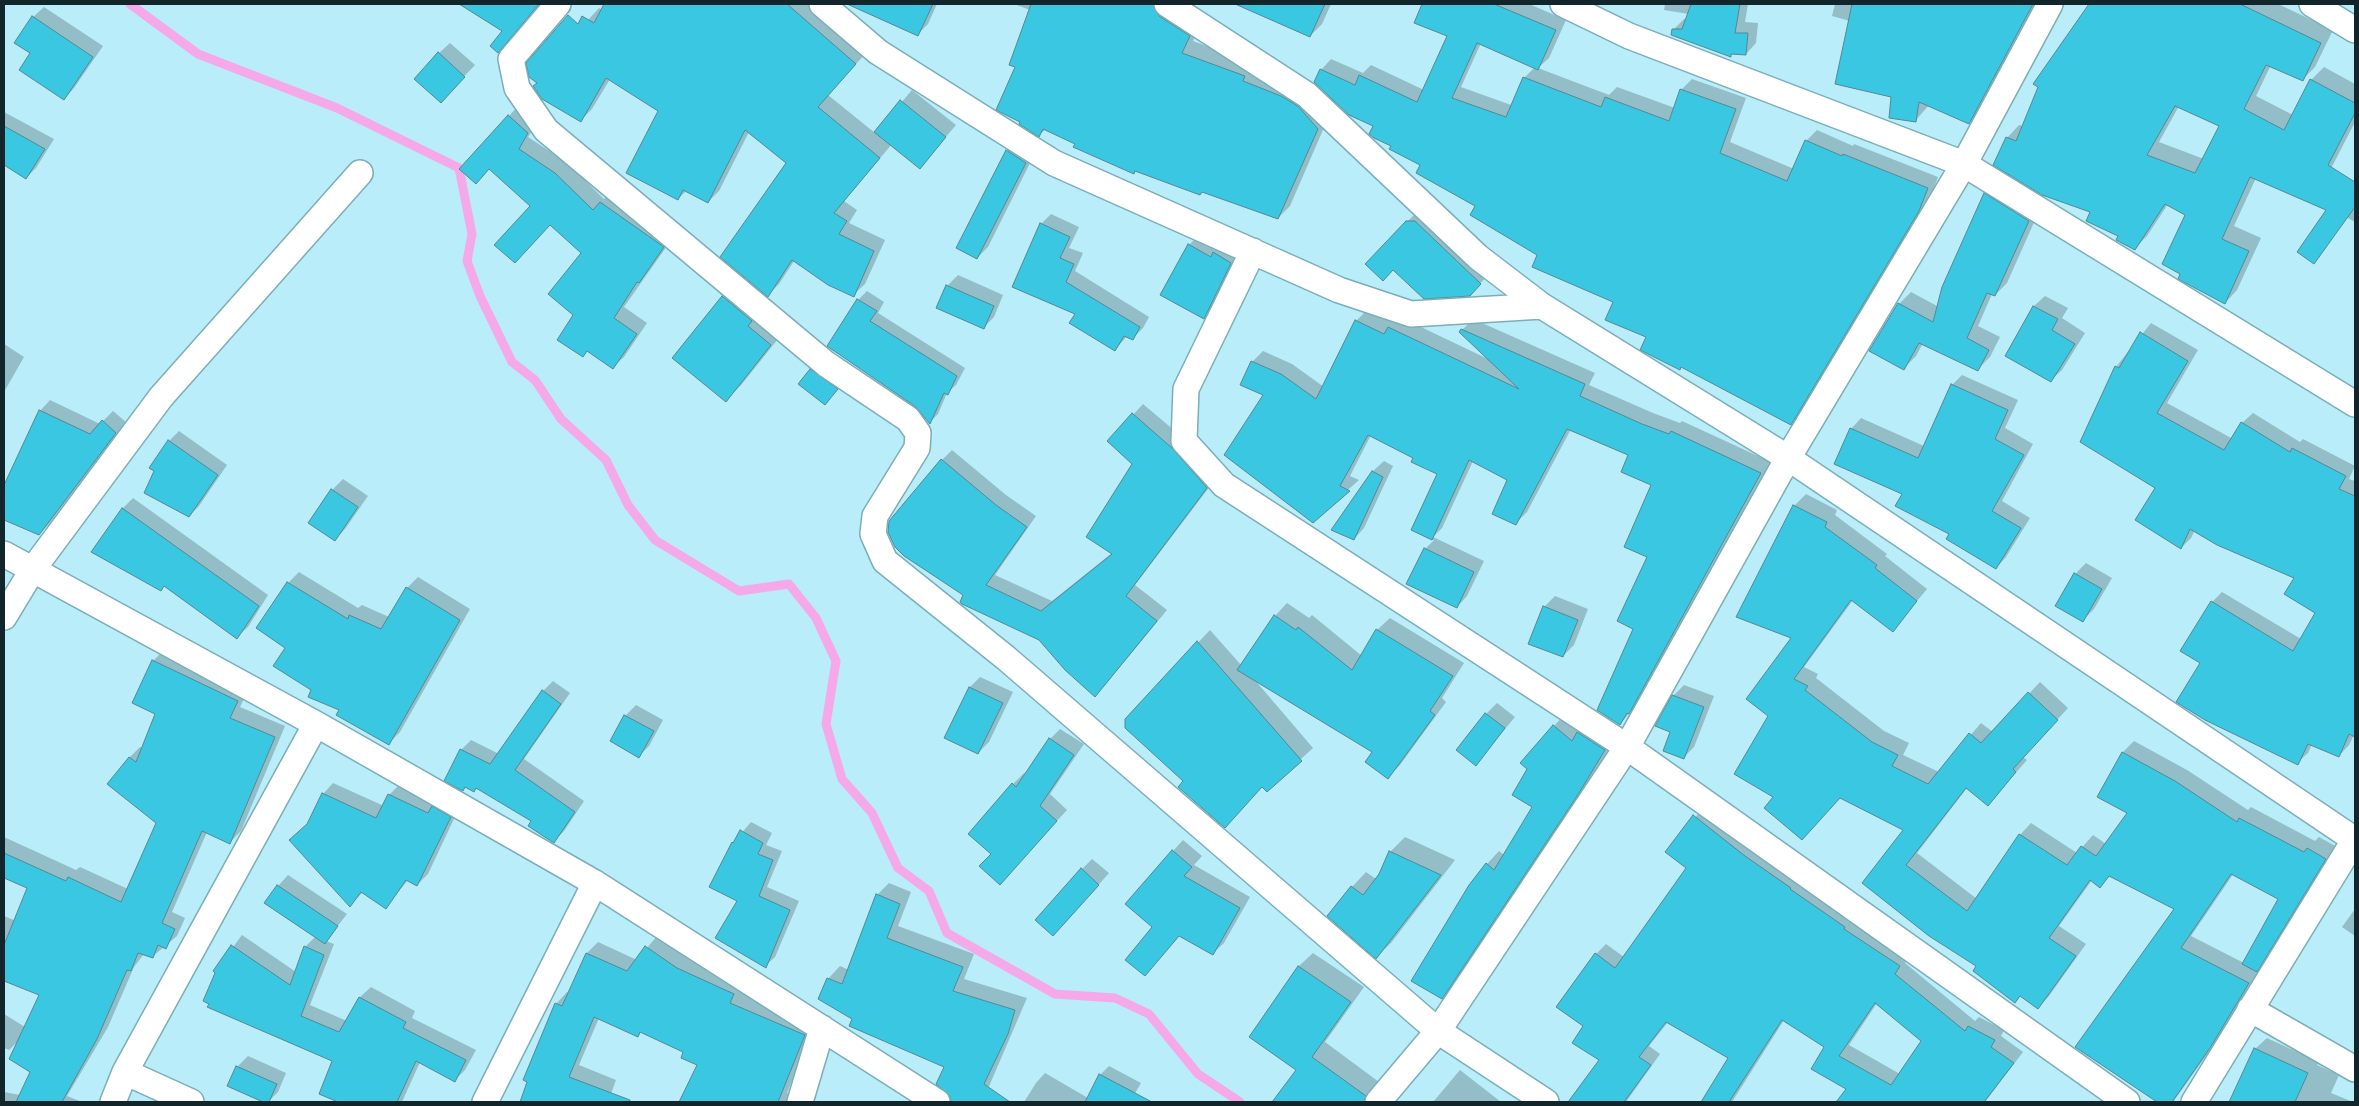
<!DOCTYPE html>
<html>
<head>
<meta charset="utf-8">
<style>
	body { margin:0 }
	#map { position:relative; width:2359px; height:1106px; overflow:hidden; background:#b8edf9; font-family:"Public Sans",sans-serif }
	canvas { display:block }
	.frame { position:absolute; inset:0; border:5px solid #11252a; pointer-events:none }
</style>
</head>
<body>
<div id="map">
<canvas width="2359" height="1106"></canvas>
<div class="frame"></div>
</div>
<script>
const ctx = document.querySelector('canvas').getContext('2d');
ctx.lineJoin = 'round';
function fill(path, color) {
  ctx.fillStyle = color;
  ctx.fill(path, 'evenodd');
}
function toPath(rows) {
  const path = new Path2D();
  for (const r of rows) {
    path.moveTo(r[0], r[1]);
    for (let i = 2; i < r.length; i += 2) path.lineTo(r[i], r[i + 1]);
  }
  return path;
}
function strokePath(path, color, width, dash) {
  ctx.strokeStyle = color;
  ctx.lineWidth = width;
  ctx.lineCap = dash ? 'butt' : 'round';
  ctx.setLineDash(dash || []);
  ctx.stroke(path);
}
fill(toPath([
	[484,4,540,4,498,51,504,31,477,14],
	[606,4,811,4,866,53,828,95,875,133,912,90,956,125,920,167,892,144,844,201,857,210,849,223,885,240,865,284,853,295,794,261,779,284,768,295,787,163,749,132,719,191,708,202,686,191,678,199,659,111,610,79,592,109,581,120,588,20,599,8,602,10],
	[871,4,937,4,928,24,918,34,868,12],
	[1014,4,1147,4,1200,26,1193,41,1256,64,1329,116,1290,206,1278,218,1077,143,1046,129,1039,135,1017,66,1030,10],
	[1238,4,1331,4,1322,24,1310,36],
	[1424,4,1529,4,1566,20,1549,58,1538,68,1609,95,1617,87,1675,108,1681,90,1692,79,1746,98,1730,142,1794,169,1806,141,1817,130,1853,146,1854,144,1938,177,1930,199,1801,413,1790,424,1682,366,1680,369,1615,302,1539,255,1422,164,1392,146,1321,70,1331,59,1363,73,1371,65,1424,90,1449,36,1416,22],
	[1481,43,1535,67,1524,78,1511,105,1461,87],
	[1665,4,1748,4,1745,22,1758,23,1756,43,1746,54,1733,53,1730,55,1673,30,1684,19,1687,19,1689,14,1664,10],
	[1835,4,2039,4,1982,110,1969,123,1929,105,1916,120,1892,96,1850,21,1832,16],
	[2090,4,2278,4,2333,30,2315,67,2302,80,2271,65,2256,96,2293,115,2311,80,2324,67,2355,84,2355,122,2321,188,2256,178,2234,226,2261,238,2237,290,2225,303,2187,214,2168,204,2147,236,2134,249,2007,138,2019,125,2023,126,2040,86,2035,84],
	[2179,106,2221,125,2204,159,2159,142],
	[44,7,103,46,74,88,64,99,31,53,33,17],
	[450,43,475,65,451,90,439,53],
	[519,105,537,122,528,137,566,162,604,199,611,192,674,236,624,307,647,323,624,357,613,367,588,350,583,355,574,315,583,252,532,206,509,116],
	[4,112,54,139,36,168,26,178,4,165],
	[1018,140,1036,151,988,247,977,258,957,248,1007,151],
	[1997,182,2040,209,2007,283,1995,295,1992,294,1978,326,2000,337,1990,357,1978,369,1923,343,1916,356,1904,368,1899,304,1911,292,1939,307,1985,194],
	[2355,196,2355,222,2342,215],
	[1423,206,1496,267,1469,295,1407,222],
	[1051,214,1079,227,1069,248,1083,253,1075,271,1149,317,1143,328,1133,338,1127,336,1115,350,1077,314,1041,224],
	[1200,234,1241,252,1214,307,1204,317,1189,245],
	[958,275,1003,295,994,317,983,328,947,286],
	[739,281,786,329,742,384,726,400,674,358,723,297],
	[867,291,884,302,878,313,965,368,956,385,947,393,938,414,930,422,917,406,829,346,858,300],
	[2045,296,2068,308,2062,318,2085,333,2062,370,2051,380,2007,355,2034,306],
	[1366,311,1394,323,1400,317,1488,359,1462,330,1473,319,1595,373,1589,385,1653,413,1680,423,1682,421,1771,462,1639,702,1620,724,1649,557,1653,484,1630,455,1571,429,1527,512,1516,523,1509,479,1473,461,1442,528,1433,537,1484,561,1467,596,1457,607,1425,549,1434,540,1412,529,1439,473,1414,458,1371,435,1350,476,1359,480,1313,521,1252,362,1263,351,1292,364,1324,387,1356,321],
	[2151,323,2198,350,2167,403,2233,439,2242,423,2253,413,2300,442,2303,439,2355,466,2349,479,2355,481,2355,736,2354,735,2349,745,2339,756,2312,744,2308,753,2297,763,2202,663,2212,602,2222,592,2301,639,2316,612,2296,578,2195,530,2191,538,2181,548,2157,488,2116,367],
	[4,344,24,357,4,392],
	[816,365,842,384,830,398,811,370],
	[1962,375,2018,400,2005,428,2033,444,2002,501,2030,518,2006,557,1996,568,1903,493,1851,429,1861,418,1924,446,1952,385],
	[50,400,100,424,113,411,126,422,49,524,39,534,4,518,4,488,40,411],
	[1143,404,1182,437,1217,477,1135,585,1167,610,1105,685,1040,639,964,595,942,460,952,450,1006,495,1036,516,995,575,1052,601,1112,553,1134,464,1109,441],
	[179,431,227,465,199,506,189,516,169,441],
	[1384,461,1393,466,1364,528,1354,539,1333,530,1373,471],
	[343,479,368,496,345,529,335,540,310,522,332,490],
	[1806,494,1837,510,1835,515,1887,554,1885,556,1927,589,1893,630,1853,600,1804,667,1818,674,1816,678,1884,731,1909,743,1903,755,1939,772,1981,723,1993,732,2040,682,2068,708,2023,757,2027,760,1988,804,1967,788,1917,853,1977,899,2020,835,2031,823,2077,853,2093,835,2106,844,2129,812,2099,796,2123,752,2134,741,2187,770,2248,810,2251,807,2315,841,2319,837,2337,847,2268,959,2257,970,2260,971,2221,1035,2173,1102,2160,1102,2125,1079,2176,909,2110,876,2100,886,2092,880,2059,926,2086,944,2049,996,2038,1008,2021,995,2015,1002,1978,966,1863,883,1905,829,1840,797,1775,796,1770,715,1793,637,1738,616,1794,506],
	[2234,873,2280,898,2244,963,2191,936],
	[133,498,268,595,248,627,237,637,165,585,161,589,93,552,123,508],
	[2086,563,2112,578,2094,609,2083,620,2075,574],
	[299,572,358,608,362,605,389,617,407,588,418,577,470,609,400,732,389,743,313,689,287,647,288,583],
	[1555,596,1588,609,1574,645,1563,656,1544,607],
	[1287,603,1309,618,1312,615,1362,656,1377,630,1390,618,1464,663,1442,698,1446,702,1400,765,1388,777,1374,752,1254,679,1313,748,1267,790,1263,786,1184,781,1126,719,1210,630,1241,665,1275,616],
	[164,650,248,690,240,707,285,726,241,831,230,842,207,832,172,912,185,918,177,936,152,957,144,954,134,967,108,1027,67,1096,82,1102,4,1102,4,1092,20,1095,32,1071,18,1041,9,1050,4,1048,4,1014,25,1027,40,994,4,979,4,916,16,921,116,928,4,876,4,837,76,870,80,867,128,889,157,822,109,784,130,757,140,747,143,748,157,713,153,661],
	[980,677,1013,692,989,742,978,753,970,687],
	[553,681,570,693,524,759,584,801,564,831,554,841,533,821,477,787,474,790,466,786,463,790,461,750,471,740,499,754,543,691],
	[1684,685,1714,696,1694,747,1684,757,1671,732,1673,696],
	[1497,703,1515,717,1476,764,1486,714],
	[636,705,663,720,649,746,639,756,625,716],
	[1566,713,1617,737,1592,779,1454,985,1442,998,1487,864,1499,851,1504,855,1534,806,1554,726],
	[1060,729,1084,744,1050,794,1067,810,1010,872,969,834,1013,784,1024,773,1026,775,1050,739],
	[333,783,384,806,389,795,400,784,460,806,428,874,417,885,408,880,386,907,363,892,350,905,309,823,323,794],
	[1705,806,1909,955,1905,963,1975,1021,1979,1017,2004,1030,2001,1036,2023,1052,1985,1102,1861,1102,1846,1090,1848,1088,1825,1047,1784,1020,1732,1102,1703,1101,1730,1057,1668,1022,1649,1046,1660,1054,1626,1102,1570,1102,1601,1060,1584,1026,1596,954,1606,944,1624,957,1688,868,1667,851],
	[1877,1003,1923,1041,1900,1074,1849,1045],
	[751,822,772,833,766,845,782,851,767,887,799,901,775,957,765,966,733,843],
	[1405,837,1455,860,1391,943,1376,957,1352,887,1366,872,1376,879,1390,852],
	[1183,840,1202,856,1194,865,1250,897,1224,943,1213,953,1180,935,1145,975,1154,927,1173,851],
	[1092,859,1109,873,1064,924,1082,869],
	[288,875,347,914,326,941,334,944,310,1005,347,1021,360,997,371,987,415,1011,412,1018,476,1050,465,1070,455,1080,420,1062,402,1102,342,1102,320,1093,334,1061,215,971,242,935,296,972,305,947,316,936,278,886],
	[889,883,911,892,898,926,974,954,964,979,1027,998,984,1098,979,1102,952,1101,945,1066,854,1019,828,979,840,966,849,970,877,895],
	[2355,909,2355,936,2342,927],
	[657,936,744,983,741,991,815,1024,787,1093,791,1095,787,1102,681,1102,698,1065,685,1051,642,1031,638,1035,599,1018,579,1065,616,1080,608,1102,521,1102,556,1004,567,992,569,993,587,953,598,942,637,960],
	[1313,953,1364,987,1325,1042,1379,1082,1378,1089,1368,1102,1286,1102,1278,1096,1298,1069,1250,1037,1299,966],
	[2267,1038,2319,1062,2317,1065,2339,1075,2331,1093,2353,1102,2231,1102,2255,1049],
	[248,1056,286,1073,278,1092,268,1102,229,1086,237,1067],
	[1109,1066,1141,1083,1130,1102,1024,1102,1036,1083,1045,1073,1088,1098,1100,1075],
	[1460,1070,1501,1102,1433,1102]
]), '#0003');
strokePath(toPath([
	[130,4,198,54,337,108,459,168,472,234,467,261,480,296,512,362,535,380,561,419,606,460,628,505,655,540,739,591,789,584,816,618,836,661,826,724,842,779,872,813,898,868,929,891,947,933,1055,994,1115,998,1149,1014,1198,1074,1240,1102]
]), '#f6a9e8', 9);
const building = toPath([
	[459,4,539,4,498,53,490,46,502,31,459,4],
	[604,4,787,4,856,64,818,107,880,158,834,213,847,221,839,234,874,251,854,297,828,285,792,260,768,297,720,257,786,163,745,130,708,203,683,190,678,200,626,173,658,111,606,78,581,122,542,99,533,86,537,83,529,77,526,63,568,15,578,24,582,16,594,23,604,4],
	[847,4,933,4,918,36,847,4],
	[1031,4,1153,4,1159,16,1190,36,1182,53,1245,76,1243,81,1281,96,1298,106,1318,129,1278,219,1202,192,1200,195,1135,171,1134,174,1073,147,1075,144,1043,129,1039,137,1019,124,1020,122,996,110,1015,67,1009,65,1031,4],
	[1235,4,1325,4,1310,37,1235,4],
	[1422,4,1494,4,1556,30,1538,70,1477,43,1452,98,1506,117,1523,77,1601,107,1605,97,1669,121,1680,89,1736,109,1720,153,1787,181,1805,140,1842,156,1843,154,1928,188,1919,211,1791,425,1681,367,1680,370,1640,350,1646,337,1605,320,1613,302,1532,267,1537,255,1470,215,1475,206,1416,173,1420,165,1389,149,1391,146,1374,138,1369,134,1373,126,1349,115,1314,82,1320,69,1355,85,1359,75,1417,102,1447,36,1414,23,1422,4],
	[1691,4,1740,4,1735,33,1748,33,1746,55,1731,54,1731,57,1671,35,1672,29,1682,29,1691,4],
	[1852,4,2033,4,1969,124,1919,102,1916,122,1889,118,1891,97,1835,84,1852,4],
	[2089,4,2240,4,2321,43,2303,81,2266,65,2244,109,2284,130,2310,79,2355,103,2355,113,2328,165,2355,182,2355,207,2314,264,2297,252,2326,210,2250,177,2222,239,2249,251,2225,304,2178,279,2180,274,2162,264,2185,215,2165,204,2135,250,2116,240,2118,236,2086,221,2090,212,2042,195,1993,165,2006,137,2016,141,2038,87,2033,84,2089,4],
	[2175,106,2219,126,2195,173,2147,155,2175,106],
	[32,16,93,57,64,100,19,70,30,53,14,43,32,16],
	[438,52,465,77,441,103,414,79,438,52],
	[900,100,946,137,920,169,874,132,900,100],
	[508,115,528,133,519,149,555,173,593,210,600,202,664,247,639,283,637,282,614,318,637,334,613,369,587,351,583,357,557,340,573,315,548,294,581,253,550,225,515,263,494,245,530,206,489,169,476,184,459,169,508,115],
	[4,126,45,149,26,179,4,165,4,126],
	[1006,150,1026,163,977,259,956,248,1006,150],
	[1984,193,2029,221,1995,296,1987,293,1967,338,1989,350,1978,371,1919,343,1904,370,1869,351,1898,303,1933,322,1942,287,1984,193],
	[1406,221,1415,221,1481,284,1470,296,1424,299,1393,270,1383,281,1365,264,1406,221],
	[1040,223,1070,237,1060,258,1074,264,1066,282,1140,327,1133,340,1124,336,1115,351,1069,323,1075,314,1012,287,1040,223],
	[1188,244,1211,257,1213,252,1231,263,1204,319,1160,295,1188,244],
	[946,285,994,306,984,329,936,308,946,285],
	[722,296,752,321,748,326,771,345,726,402,672,358,722,296],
	[857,299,877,311,870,321,957,376,948,395,944,393,930,424,916,407,827,346,857,299],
	[2033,306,2058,319,2052,330,2075,344,2051,382,2005,356,2033,306],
	[1355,320,1384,334,1388,327,1519,389,1459,332,1461,329,1585,384,1580,396,1642,424,1669,434,1671,431,1761,473,1629,714,1627,713,1620,725,1597,710,1633,629,1617,621,1647,557,1624,547,1651,485,1621,472,1628,455,1567,429,1516,525,1492,514,1507,480,1469,460,1432,540,1411,530,1437,474,1411,462,1413,458,1368,435,1340,486,1350,491,1313,523,1224,455,1263,395,1240,385,1251,361,1281,374,1316,399,1355,320],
	[2140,332,2188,361,2157,413,2224,450,2241,422,2290,452,2292,448,2346,476,2339,489,2355,496,2355,737,2349,734,2339,757,2308,744,2298,765,2205,720,2176,702,2200,663,2180,651,2211,601,2293,651,2315,613,2284,594,2294,578,2217,545,2190,529,2181,549,2135,520,2155,488,2080,442,2115,366,2119,368,2140,332],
	[810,369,838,389,825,405,798,384,810,369],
	[1951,384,2008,410,1995,439,2024,455,1992,511,2021,528,1996,569,1946,539,1949,534,1895,506,1902,494,1834,464,1850,428,1918,458,1951,384],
	[39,410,90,434,102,420,116,433,39,535,4,520,4,485,39,410],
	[1132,413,1172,448,1207,488,1126,596,1157,621,1095,697,1065,670,1039,640,962,604,960,602,963,595,904,556,895,547,888,532,889,521,941,459,996,505,1027,527,986,585,1041,611,1112,554,1086,537,1132,464,1107,441,1132,413],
	[168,440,218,475,189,517,144,493,154,471,149,468,168,440],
	[1372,471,1383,477,1354,540,1331,530,1372,471],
	[331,489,358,507,335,541,308,523,331,489],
	[1793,505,1827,522,1825,527,1877,565,1875,568,1917,601,1893,632,1851,600,1794,679,1808,686,1805,690,1872,742,1898,755,1892,766,1928,784,1969,733,1981,743,2028,692,2058,720,2013,769,2016,772,1988,806,1966,788,1906,865,1967,911,2019,834,2067,865,2081,846,2096,856,2127,813,2097,797,2122,752,2175,781,2237,822,2239,818,2304,852,2307,848,2326,859,2257,972,2242,964,2278,899,2231,874,2181,948,2249,983,2210,1048,2172,1102,2157,1102,2075,1047,2174,909,2109,876,2100,888,2090,880,2049,938,2076,956,2038,1009,2020,996,2015,1003,1973,971,1976,966,1929,936,1862,883,1903,830,1840,798,1802,840,1764,808,1773,797,1734,774,1768,716,1746,699,1791,638,1736,617,1793,505],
	[122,508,259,606,237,639,164,586,161,591,91,552,122,508],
	[1424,548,1474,572,1457,608,1406,584,1424,548],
	[2074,573,2102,589,2083,622,2055,606,2074,573],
	[287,582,348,619,349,615,381,629,406,587,460,620,389,745,336,715,339,710,308,697,311,690,273,666,285,648,256,628,287,582],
	[1543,606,1578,620,1563,657,1528,644,1543,606],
	[1274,615,1296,630,1298,627,1352,670,1376,629,1453,676,1430,711,1435,715,1388,779,1365,762,1372,752,1237,670,1274,615],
	[1197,641,1302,761,1267,792,1262,787,1225,828,1178,787,1183,781,1125,728,1125,719,1197,641],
	[152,660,238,701,230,718,275,737,230,844,202,831,162,923,175,929,166,949,158,945,153,958,138,953,131,971,127,970,97,1039,62,1102,16,1102,30,1072,9,1059,39,995,4,981,4,945,27,888,4,878,4,853,66,881,68,877,121,902,156,823,107,784,129,757,136,762,155,714,132,703,152,660],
	[969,687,1003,703,978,754,944,738,969,687],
	[542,690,561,704,515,770,575,812,554,843,528,826,531,821,476,788,474,792,465,787,463,791,444,781,460,749,490,764,542,690],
	[1672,695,1704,707,1684,759,1663,751,1670,732,1655,726,1672,695],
	[1485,713,1505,728,1476,766,1456,750,1485,713],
	[624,715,654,731,639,758,610,741,624,715],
	[1553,725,1572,741,1577,732,1605,750,1579,793,1442,999,1411,981,1469,885,1486,863,1494,870,1532,807,1512,795,1527,769,1520,763,1553,725],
	[1049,738,1074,755,1040,806,1057,821,1000,885,979,866,991,854,968,834,1012,783,1016,787,1049,738],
	[322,793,376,818,388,794,428,813,432,806,451,817,417,886,406,880,386,909,361,892,350,907,289,840,307,824,322,793],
	[1693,815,1745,856,1791,888,1790,889,1845,927,1844,929,1900,966,1895,974,1965,1031,1968,1026,1995,1040,1991,1047,2014,1063,1984,1102,1836,1102,1846,1089,1811,1069,1824,1047,1782,1020,1729,1102,1701,1102,1728,1058,1666,1022,1639,1057,1651,1065,1624,1102,1568,1102,1599,1060,1572,1043,1583,1026,1556,1007,1595,953,1615,968,1686,868,1665,852,1693,815],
	[1875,1003,1921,1041,1891,1085,1839,1056,1875,1003],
	[740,830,763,843,758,854,773,860,759,896,790,910,766,968,715,938,737,901,709,887,732,842,733,843,740,830],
	[1172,850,1192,867,1184,876,1240,908,1213,955,1179,936,1145,976,1125,960,1152,927,1125,904,1172,850],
	[1389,851,1441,875,1376,959,1327,916,1351,886,1363,895,1379,874,1389,851],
	[1081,868,1099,885,1053,936,1035,920,1081,868],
	[277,885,338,926,325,944,264,903,277,885],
	[876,894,900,904,887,938,963,967,953,991,1015,1010,1008,1034,984,1084,1010,1102,951,1102,949,1095,936,1084,944,1067,849,1026,852,1019,818,999,827,978,842,984,876,894],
	[231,945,290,985,304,946,324,955,301,1016,339,1032,359,997,406,1022,403,1028,466,1060,455,1082,416,1061,397,1102,338,1102,319,1094,332,1061,207,1007,209,1004,203,1001,215,973,213,971,231,945],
	[645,946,677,968,734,994,730,1003,805,1035,778,1102,679,1102,697,1065,681,1058,683,1052,640,1032,638,1037,594,1017,569,1077,630,1100,630,1102,520,1102,527,1082,523,1080,555,1003,562,1006,586,953,627,971,645,946],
	[1298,966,1351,1002,1312,1057,1366,1096,1364,1102,1272,1102,1296,1070,1249,1037,1298,966],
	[2254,1048,2308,1073,2295,1102,2229,1102,2254,1048],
	[236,1066,277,1084,269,1102,263,1102,227,1086,236,1066],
	[1099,1074,1152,1102,1085,1102,1099,1074]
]);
fill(building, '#3ac7e2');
strokePath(building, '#558792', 1);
const minor = toPath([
	[558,4,511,59,517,88,546,130,826,364,908,419,918,433,917,448,875,516,873,534,885,561,1006,658,1438,1031,1546,1102],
	[822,4,878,52,1054,163,1339,290,1411,314,1542,306],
	[1167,4,1307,95,1478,257,1542,306,1788,458,2355,840],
	[1563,4,1629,36,1964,164,2355,404],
	[2312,4,2355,30],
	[1253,251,1186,389,1184,441,1224,485,1627,747,2127,1102],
	[4,554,316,724,595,883,937,1102],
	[4,617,33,569,161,397,360,173],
	[2250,1009,2355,1069],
	[125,1072,191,1102],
	[113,1102,125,1072,316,724],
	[485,1102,595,883],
	[800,1102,822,1028],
	[1378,1102,1438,1031,1627,747,1788,458,1964,164,2050,4],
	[2194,1102,2355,839]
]);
strokePath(minor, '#7baeb9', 28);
strokePath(minor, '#fff', 25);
</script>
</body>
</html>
